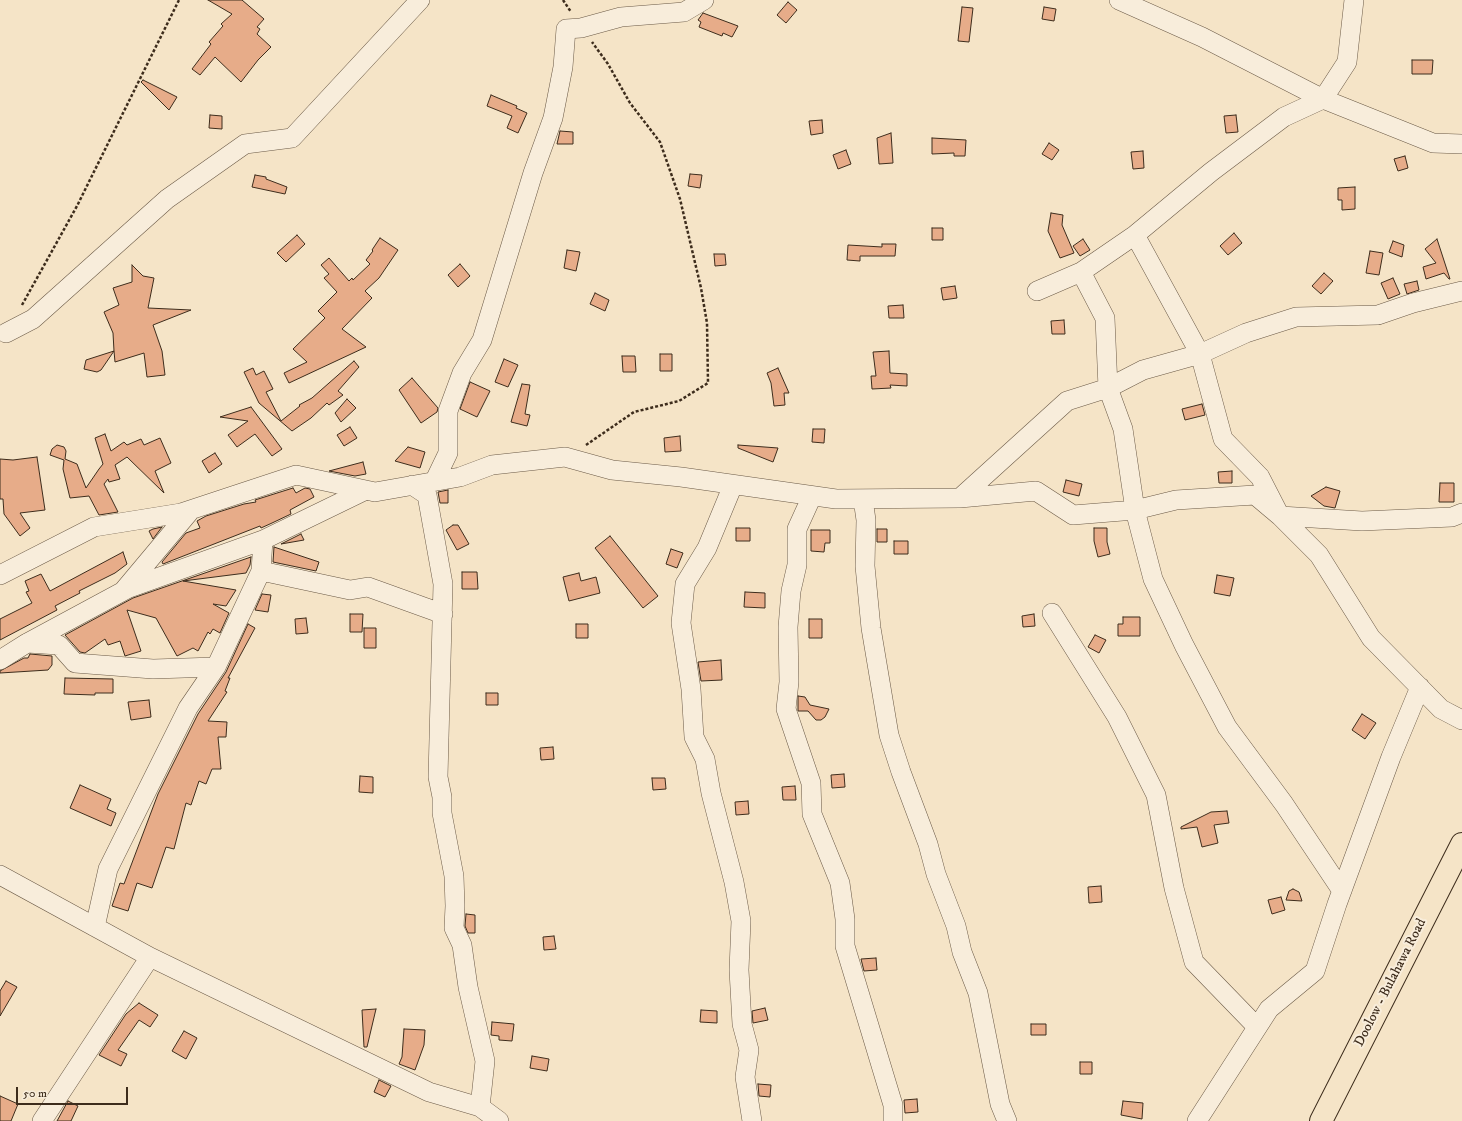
<!DOCTYPE html>
<html>
<head>
<meta charset="utf-8">
<style>
	body { margin:0 }
	#map { position:relative; width:1462px; height:1121px; overflow:hidden; background:#f5e4c7; font-family:"IM FELL DW Pica",serif }
	canvas { display:block }
	.scale { position:absolute; left:16px; top:1087px; width:112px; height:18px; box-sizing:border-box; border:2px solid #3d2c1c; border-top:0; padding-left:5px; font-size:12px; line-height:14px; white-space:nowrap; color:#3d2c1c; -webkit-text-stroke:3px #f8eddb; paint-order:stroke }
</style>
</head>
<body>
<div id="map">
<canvas width="1462" height="1121"></canvas>
<div class="scale">50 m</div>
</div>
<script>
const ctx = document.querySelector('canvas').getContext('2d');
ctx.lineJoin = 'round';
function fill(path, color) {
  ctx.fillStyle = color;
  ctx.fill(path, 'evenodd');
}
function toPath(rows) {
  const path = new Path2D();
  for (const r of rows) {
    path.moveTo(r[0], r[1]);
    for (let i = 2; i < r.length; i += 2) path.lineTo(r[i], r[i + 1]);
  }
  return path;
}
function strokePath(path, color, width, dash) {
  ctx.strokeStyle = color;
  ctx.lineWidth = width;
  ctx.lineCap = dash ? 'butt' : 'round';
  ctx.setLineDash(dash || []);
  ctx.stroke(path);
}
function label(font, color, halo, rows, align = 'center') {
  ctx.font = font + ' "IM FELL DW Pica",serif';
  ctx.lineWidth = 4;
  ctx.setLineDash([]);
  ctx.textBaseline = 'middle';
  ctx.strokeStyle = halo;
  ctx.fillStyle = color;
  for (const [text, x, y, turn = 0] of rows) {
    ctx.save();
    ctx.translate(x, y);
    ctx.rotate((+turn || 0) * Math.PI / 180);
    ctx.textAlign = isNaN(turn) ? turn : align;
    if (halo) ctx.strokeText(text, 0, 0);
    ctx.fillText(text, 0, 0);
    ctx.restore();
  }
}
const building = toPath([
	[208,0,242,0,264,19,257,27,260,29,257,34,271,47,258,60,241,82,215,57,200,75,192,69,211,44,209,42,223,26,221,24,232,14,208,0],
	[788,2,797,10,786,23,777,15,788,2],
	[962,7,973,8,969,42,958,41,962,7],
	[1044,7,1056,9,1054,21,1042,19,1044,7],
	[703,13,738,26,732,37,723,33,722,36,699,27,701,22,698,20,703,13],
	[1412,60,1433,60,1432,74,1412,74,1412,60],
	[143,80,177,97,169,110,141,82,143,80],
	[491,95,517,106,516,108,527,113,518,133,507,128,512,116,487,106,491,95],
	[210,115,222,116,222,129,209,128,210,115],
	[1236,115,1238,132,1226,133,1224,116,1236,115],
	[822,120,823,133,811,135,809,121,822,120],
	[560,131,573,132,573,144,557,144,560,131],
	[891,133,893,163,879,164,877,138,891,133],
	[932,138,966,140,965,156,954,156,954,153,932,154,932,138],
	[1049,143,1059,150,1052,160,1042,154,1049,143],
	[846,150,851,164,838,169,833,155,846,150],
	[1143,151,1144,168,1133,169,1131,152,1143,151],
	[1405,156,1408,168,1398,171,1394,159,1405,156],
	[690,174,702,175,700,188,688,186,690,174],
	[255,175,266,177,266,179,287,187,285,194,252,187,255,175],
	[1355,187,1355,209,1342,210,1342,200,1338,200,1338,188,1355,187],
	[1051,213,1063,215,1062,225,1074,253,1060,258,1048,231,1051,213],
	[932,228,943,228,943,240,932,240,932,228],
	[1234,233,1242,243,1228,255,1220,246,1234,233],
	[297,235,305,244,286,262,277,253,297,235],
	[380,238,398,250,379,278,365,291,372,298,342,329,366,347,289,383,284,373,307,362,293,349,325,318,318,311,337,292,324,278,329,274,321,265,329,258,349,281,352,278,353,280,370,264,366,260,373,251,372,250,380,238],
	[1083,239,1090,250,1080,256,1073,246,1083,239],
	[1437,239,1450,279,1449,279,1444,273,1426,279,1423,267,1436,263,1425,249,1437,239],
	[1393,241,1404,245,1402,257,1389,252,1393,241],
	[882,244,896,244,895,256,860,256,860,261,847,260,848,245,882,247,882,244],
	[567,250,580,252,576,271,564,268,567,250],
	[1370,251,1383,253,1379,275,1366,273,1370,251],
	[714,254,725,254,726,265,715,266,714,254],
	[460,264,470,276,458,287,448,275,460,264],
	[132,265,143,276,154,278,148,308,191,310,153,325,162,351,165,375,147,377,144,353,115,362,114,351,101,370,97,372,84,369,86,360,114,351,113,333,104,312,119,305,113,288,132,282,132,265],
	[1324,273,1333,281,1321,294,1312,286,1324,273],
	[1393,278,1400,294,1388,299,1381,283,1393,278],
	[1417,281,1419,290,1407,294,1404,284,1417,281],
	[955,286,957,298,943,300,941,288,955,286],
	[595,293,609,300,605,311,590,304,595,293],
	[903,305,904,318,889,318,888,306,903,305],
	[1064,320,1065,334,1052,334,1051,321,1064,320],
	[889,351,890,373,907,374,907,386,890,385,891,388,872,389,871,376,876,376,873,352,889,351],
	[660,354,672,354,672,371,660,371,660,354],
	[622,356,635,356,636,372,623,372,622,356],
	[504,359,518,365,508,387,495,382,504,359],
	[354,361,359,367,338,391,343,395,329,405,327,403,311,418,292,431,259,403,244,372,253,368,256,375,264,371,273,389,266,392,281,421,300,406,299,405,312,398,354,361],
	[778,368,789,393,784,393,785,405,774,406,771,383,767,373,778,368],
	[412,378,438,408,437,412,421,423,399,390,412,378],
	[470,382,490,391,477,417,460,409,470,382],
	[522,384,530,385,525,414,530,415,527,426,511,422,522,384],
	[347,399,356,408,341,422,335,413,347,399],
	[1202,404,1205,415,1185,420,1182,409,1202,404],
	[251,407,282,449,272,456,255,434,237,447,228,435,248,421,220,417,251,407],
	[350,427,357,438,344,446,337,435,350,427],
	[813,429,825,429,824,443,812,442,813,429],
	[105,434,111,451,124,442,127,445,141,439,144,445,160,438,171,463,155,471,164,493,127,457,115,465,120,479,109,482,108,479,104,484,118,512,99,515,89,496,70,498,63,469,64,460,50,455,52,449,57,445,64,447,66,451,65,459,77,464,86,488,99,469,103,464,95,438,105,434],
	[680,436,681,451,665,452,664,438,680,436],
	[738,445,778,448,773,462,738,448,738,445],
	[408,447,425,452,420,468,395,461,408,447],
	[215,453,222,464,209,473,202,461,215,453],
	[37,457,45,510,20,513,30,528,20,536,4,514,3,499,0,499,0,459,13,460,37,457],
	[363,462,366,474,355,476,329,471,363,462],
	[1232,471,1232,483,1219,483,1218,472,1232,471],
	[1066,480,1082,484,1079,496,1063,492,1066,480],
	[1440,483,1454,483,1454,502,1439,502,1440,483],
	[1326,487,1340,491,1335,508,1324,506,1311,496,1326,487],
	[293,488,296,493,305,488,310,489,314,497,290,510,291,514,272,523,261,528,260,526,163,564,162,562,186,533,200,528,197,521,206,516,244,504,256,502,255,500,293,488],
	[448,490,448,503,440,503,438,492,448,490],
	[453,525,458,525,469,544,457,550,446,530,453,525],
	[162,527,153,539,149,531,153,529,162,527],
	[736,528,750,528,750,541,736,541,736,528],
	[1094,528,1107,528,1107,542,1110,554,1098,557,1094,541,1094,528],
	[877,529,887,529,887,542,877,542,877,529],
	[811,530,830,530,830,543,825,543,824,552,811,551,811,530],
	[301,534,304,540,281,544,301,534],
	[610,536,658,596,643,608,595,548,610,536],
	[894,541,908,541,908,554,894,554,894,541],
	[274,547,319,562,316,571,273,562,274,547],
	[671,549,683,553,677,568,666,564,671,549],
	[123,552,127,564,115,573,79,591,80,593,55,606,57,610,0,640,0,619,32,603,26,592,29,591,25,581,41,574,50,591,123,552],
	[251,557,250,565,246,573,183,581,236,590,226,606,213,604,229,613,220,633,213,629,210,634,208,632,198,651,193,648,177,656,156,618,127,610,141,651,125,656,120,641,108,645,105,639,85,653,80,652,65,635,133,598,251,557],
	[462,572,477,572,478,589,462,589,462,572],
	[579,573,581,581,596,577,600,593,569,601,563,577,579,573],
	[1217,575,1234,578,1230,596,1214,593,1217,575],
	[745,592,765,593,765,608,744,607,745,592],
	[262,594,271,595,268,612,255,610,262,594],
	[350,614,363,614,362,632,350,632,350,614],
	[1034,614,1035,626,1023,627,1022,616,1034,614],
	[1123,617,1140,617,1140,636,1118,636,1118,624,1123,624,1123,617],
	[306,618,308,633,296,634,295,619,306,618],
	[809,619,822,619,822,638,809,638,809,619],
	[248,624,255,628,228,678,230,678,225,691,227,692,208,721,227,722,226,737,218,737,221,769,212,769,206,784,199,781,191,805,186,803,174,849,166,847,152,888,137,883,128,911,112,906,120,883,124,884,158,794,198,714,226,672,248,624],
	[576,624,588,624,588,638,576,638,576,624],
	[364,628,376,628,376,648,364,648,364,628],
	[1095,635,1106,640,1099,653,1088,647,1095,635],
	[30,654,52,656,52,665,48,670,0,673,0,671,24,658,28,658,30,654],
	[721,660,722,680,701,681,698,662,721,660],
	[65,678,113,679,113,693,95,693,95,695,64,694,65,678],
	[486,693,498,693,498,705,486,705,486,693],
	[798,696,805,697,810,705,829,709,825,717,821,720,816,720,808,711,798,711,798,696],
	[149,700,151,717,131,720,128,702,149,700],
	[1362,714,1376,723,1365,739,1352,730,1362,714],
	[553,747,554,759,541,760,540,748,553,747],
	[844,774,845,787,832,788,831,775,844,774],
	[360,776,373,777,373,793,359,792,360,776],
	[652,778,665,778,666,789,653,790,652,778],
	[80,785,111,799,107,809,116,813,111,826,70,808,80,785],
	[795,786,796,800,783,800,782,787,795,786],
	[748,801,749,814,736,815,735,802,748,801],
	[1227,811,1229,823,1214,825,1218,843,1202,847,1197,827,1181,829,1181,827,1211,812,1227,811],
	[1101,886,1102,902,1089,903,1088,887,1101,886],
	[1293,889,1299,892,1302,901,1286,900,1289,891,1293,889],
	[1281,897,1285,910,1272,914,1268,900,1281,897],
	[466,914,475,915,475,933,468,933,465,926,466,914],
	[554,936,556,949,544,950,543,937,554,936],
	[876,958,877,970,864,971,861,959,876,958],
	[6,981,17,987,0,1016,0,991,6,981],
	[139,1003,158,1015,150,1027,139,1020,118,1050,127,1054,121,1066,99,1055,126,1014,139,1003],
	[765,1008,768,1020,753,1023,752,1011,765,1008],
	[376,1009,367,1047,364,1047,362,1010,376,1009],
	[701,1010,717,1011,717,1023,700,1022,701,1010],
	[492,1022,514,1024,512,1041,499,1040,499,1036,491,1035,492,1022],
	[1031,1024,1046,1024,1046,1035,1031,1035,1031,1024],
	[404,1029,425,1030,424,1045,415,1070,399,1064,402,1057,404,1029],
	[184,1031,197,1038,186,1059,172,1051,184,1031],
	[532,1056,549,1059,547,1071,530,1068,532,1056],
	[1080,1062,1092,1062,1092,1074,1080,1074,1080,1062],
	[379,1080,391,1086,385,1097,374,1092,379,1080],
	[758,1084,771,1085,770,1097,759,1096,758,1084],
	[0,1096,18,1104,11,1121,0,1121,0,1096],
	[917,1099,918,1112,905,1113,904,1100,917,1099],
	[68,1101,78,1106,71,1121,57,1121,68,1101],
	[1123,1101,1143,1103,1142,1119,1121,1115,1123,1101]
]);
fill(building, '#e7ac89');
strokePath(building, '#3d2c1c', 1);
const minor = toPath([
	[1119,0,1202,37,1323,99,1433,143,1462,144],
	[1135,235,1200,354,1223,439,1260,477,1280,516,1319,555,1371,638,1441,709,1462,720],
	[1081,272,1105,318,1108,388,1123,429,1135,510,1153,579,1184,645,1227,727,1284,804,1342,891],
	[1037,291,1081,272,1135,235,1211,172,1284,117,1323,99,1347,62,1354,0],
	[6,333,33,319,167,199,245,144,292,138,420,0],
	[435,480,448,453,448,411,462,373,482,340,533,173,553,118,563,67,566,29,581,28,621,17,684,12,704,0],
	[412,485,427,495,443,584,438,777,442,797,442,813,454,876,455,906,454,928,462,945,468,987,485,1061,480,1107],
	[733,485,707,548,685,584,681,623,691,689,694,737,705,759,711,793,734,882,741,921,739,970,742,1024,749,1050,745,1077,752,1121],
	[812,496,797,529,797,565,791,591,788,627,789,682,786,709,811,783,812,814,840,883,845,919,845,946,893,1105,893,1121],
	[960,498,1036,491,1073,515,1135,510,1176,500,1255,495,1280,516,1362,521,1452,517,1462,513],
	[863,499,866,520,865,566,871,628,889,735,901,772,928,844,936,874,956,926,962,952,978,993,1000,1104,1007,1121],
	[261,571,350,590,368,587,443,614],
	[0,575,94,527,181,513,296,475,375,492,460,477,492,465,565,457,612,470,681,477,836,499,960,498,1067,401,1108,388,1143,370,1200,354,1246,333,1296,317,1378,315,1413,303,1462,291],
	[124,590,191,510],
	[1052,613,1117,717,1156,795,1174,888,1194,962,1257,1027],
	[27,643,59,645,75,663,153,669,216,667],
	[0,660,27,643,129,588,263,540,366,490],
	[0,875,150,957,42,1121],
	[95,927,108,869,188,708,216,667,261,571,263,540],
	[150,957,429,1092,480,1107,499,1121],
	[1197,1121,1269,1009,1315,971,1337,904,1391,757,1420,687]
]);
const major = toPath([
	[1321,1121,1462,844]
]);
strokePath(minor, '#6b5a47', 20);
strokePath(major, '#3d2c1c', 24);
strokePath(toPath([
	[563,0,571,12],
	[22,305,77,206,179,0],
	[586,445,634,412,679,401,708,383,707,323,701,288,680,199,660,142,630,103,608,64,592,42]
]), '#3d2c1c', 2.5, [3, 2]);
strokePath(minor, '#f8eddb', 19);
strokePath(major, '#f5e4c7', 22);
label('14px', '#3d2c1c', '#f8eddb', [
	["Doolow - Bulahawa Road",1391,983,-63]
]);
</script>
</body>
</html>
